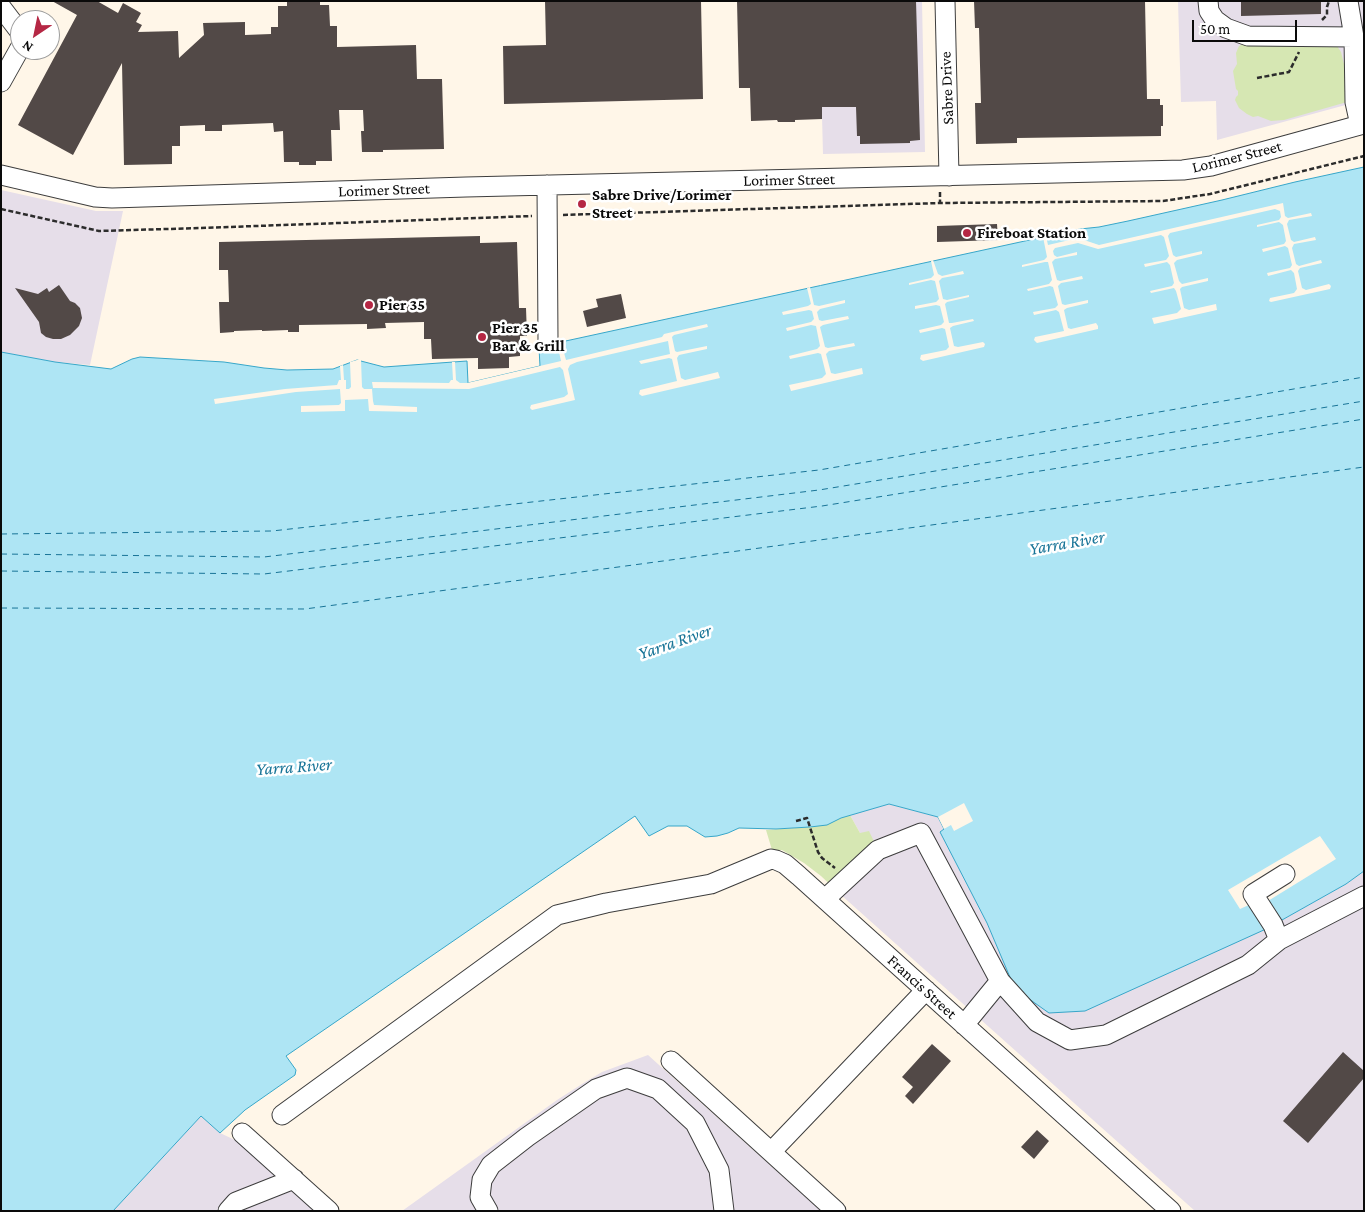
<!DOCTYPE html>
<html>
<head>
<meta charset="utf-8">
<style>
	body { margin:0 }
	#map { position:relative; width:1365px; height:1212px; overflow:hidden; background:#fff6e8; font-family:"Crimson Pro",serif }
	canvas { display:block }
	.frame { position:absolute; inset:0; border:2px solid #0a0a0a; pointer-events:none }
	.north { position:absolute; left:10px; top:10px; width:50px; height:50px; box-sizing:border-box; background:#fff; border:1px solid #9d9d9d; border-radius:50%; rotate:214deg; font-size:14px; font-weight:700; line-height:20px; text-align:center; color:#0a0a0a }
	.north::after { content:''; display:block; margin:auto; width:18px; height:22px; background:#b52744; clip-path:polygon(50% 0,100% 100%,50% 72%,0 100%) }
	.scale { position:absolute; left:1192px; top:20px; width:105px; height:22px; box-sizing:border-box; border:2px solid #0a0a0a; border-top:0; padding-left:6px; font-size:15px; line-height:18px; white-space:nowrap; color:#0a0a0a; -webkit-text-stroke:4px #fff; paint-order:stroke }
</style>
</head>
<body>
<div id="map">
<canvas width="1365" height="1212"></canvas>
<div class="frame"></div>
<div class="north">N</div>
<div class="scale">50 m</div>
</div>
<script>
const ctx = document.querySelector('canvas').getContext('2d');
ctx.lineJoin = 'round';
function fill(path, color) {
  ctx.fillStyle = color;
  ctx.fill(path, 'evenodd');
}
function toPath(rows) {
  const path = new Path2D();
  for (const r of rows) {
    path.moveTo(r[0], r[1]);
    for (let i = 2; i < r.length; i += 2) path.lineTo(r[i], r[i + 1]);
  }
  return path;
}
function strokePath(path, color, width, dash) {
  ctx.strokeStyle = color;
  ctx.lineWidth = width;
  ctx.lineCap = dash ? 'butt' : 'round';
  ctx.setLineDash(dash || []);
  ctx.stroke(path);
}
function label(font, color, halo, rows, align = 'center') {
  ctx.font = font + ' "Crimson Pro",serif';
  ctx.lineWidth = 5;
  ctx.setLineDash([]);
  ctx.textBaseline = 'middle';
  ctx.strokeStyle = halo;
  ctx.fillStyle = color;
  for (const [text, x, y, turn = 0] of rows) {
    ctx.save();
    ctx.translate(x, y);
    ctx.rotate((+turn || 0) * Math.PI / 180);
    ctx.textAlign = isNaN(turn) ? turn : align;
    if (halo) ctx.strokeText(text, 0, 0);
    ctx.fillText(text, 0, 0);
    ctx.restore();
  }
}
fill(toPath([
	[819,1,922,1,925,152,823,154],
	[1178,1,1364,1,1364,100,1217,140,1216,101,1181,102],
	[1,190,96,211,123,211,90,365,55,362,1,352],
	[964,803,987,923,1015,989,1280,921,1346,884,1364,871,1364,1211,1195,1211,840,894,860,833,850,815,889,804,938,817],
	[648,1055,821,1211,402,1211,557,1100,582,1084,602,1072],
	[201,1116,220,1133,235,1140,316,1211,113,1211]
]), '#e6dee9');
fill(toPath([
	[1263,40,1337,46,1341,52,1345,68,1347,102,1284,120,1271,121,1258,116,1253,117,1247,114,1239,108,1235,100,1236,97,1238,95,1238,91,1236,89,1233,71,1237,64,1236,53,1239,46,1243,44,1247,46,1255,46],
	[850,815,860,833,869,831,878,850,840,894,821,876,804,863,782,850,772,850,766,830,810,827]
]), '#d6e7b3');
const water = toPath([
	[1364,167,1364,871,1346,884,1266,929,1085,1011,1049,1013,1015,989,987,923,940,832,944,829,938,817,889,804,841,818,827,825,810,827,776,829,739,828,728,833,717,836,705,837,687,826,668,826,649,836,635,816,286,1056,296,1070,295,1075,245,1110,220,1133,201,1116,113,1211,1,1211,1,352,55,362,111,369,132,359,140,357,224,362,264,368,287,370,333,369,357,360,384,367,467,361,468,383,540,366,539,348,561,342,1080,229,1099,227,1128,221,1222,200,1295,182,1364,167]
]);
fill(water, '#aee5f4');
strokePath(water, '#37a6c9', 1);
fill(toPath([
	[1283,203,1285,216,1288,218,1311,213,1312,216,1289,220,1287,224,1291,240,1294,242,1315,237,1316,240,1294,244,1292,248,1296,264,1299,266,1321,260,1322,263,1300,268,1298,271,1302,288,1306,290,1329,284,1331,286,1330,289,1271,302,1269,301,1270,298,1294,293,1297,289,1294,273,1291,270,1268,276,1267,273,1290,268,1292,265,1288,248,1285,246,1263,252,1262,249,1284,244,1286,241,1283,225,1279,222,1257,227,1257,225,1279,220,1281,217,1280,211,1275,209,1170,233,1168,236,1173,255,1176,257,1202,251,1202,254,1177,260,1174,263,1179,281,1182,284,1208,278,1208,281,1182,287,1180,289,1184,308,1189,310,1216,304,1217,310,1154,324,1152,318,1177,313,1181,309,1176,291,1174,288,1151,293,1150,291,1172,286,1174,283,1170,265,1167,262,1145,267,1144,264,1166,260,1169,256,1164,237,1161,235,1098,249,1078,243,1055,248,1053,251,1054,255,1057,257,1077,252,1077,255,1055,259,1052,262,1057,280,1060,281,1082,276,1083,279,1061,283,1058,286,1062,304,1065,305,1088,300,1088,303,1067,308,1064,310,1068,328,1071,329,1096,323,1098,326,1098,329,1037,343,1034,340,1035,337,1064,331,1059,312,1056,310,1034,315,1033,312,1055,308,1058,305,1053,287,1050,286,1028,291,1027,289,1049,284,1052,280,1048,262,1045,262,1022,267,1022,265,1044,260,1047,257,1043,237,1046,236,1048,245,1078,238,1099,245],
	[933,260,938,274,942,276,963,271,964,274,942,278,939,281,943,299,947,300,969,295,969,297,947,302,945,304,949,323,952,323,973,319,974,321,953,326,950,328,954,346,958,347,983,342,985,344,984,347,923,361,920,359,921,355,946,350,949,347,945,329,942,328,920,333,919,330,941,325,944,322,940,306,936,305,915,309,915,306,936,302,939,299,935,281,931,280,909,285,909,283,931,278,934,275,931,261],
	[810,287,814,305,819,306,845,300,845,303,820,309,817,312,819,320,822,321,848,316,849,319,823,325,820,327,825,347,828,348,854,343,855,346,829,351,826,354,831,373,835,374,862,368,863,374,791,391,789,385,822,378,826,374,821,354,818,353,790,359,789,356,817,349,820,346,816,326,811,325,787,331,786,328,811,322,814,319,812,311,809,310,783,315,782,312,808,306,811,304,807,288],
	[707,324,708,327,674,335,672,337,675,351,677,352,707,346,707,349,679,355,677,358,681,378,685,380,718,372,720,378,642,396,639,394,640,390,677,381,672,359,669,358,641,364,639,361,670,354,668,341,577,362,570,365,568,369,575,400,532,410,530,408,531,405,564,397,568,394,563,370,560,367,469,389,373,388,372,382,449,383,451,380,453,380,452,362,455,362,456,380,460,383,467,383,561,361,557,343,561,342,566,360,662,337,664,334],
	[357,360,361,360,362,387,364,389,372,389,373,401,374,405,417,407,417,412,369,411,368,399,345,400,345,411,301,412,301,406,339,405,341,403,340,389,296,392,215,404,214,399,285,389,337,385,339,380,341,380,340,366,343,365,344,380,346,380,346,389,349,389,351,387,350,362],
	[964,803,973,821,954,831,951,825,944,829,938,817],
	[1320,836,1336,859,1268,901,1251,904,1240,909,1228,890]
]), '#fff6e8');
strokePath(toPath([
	[1,534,272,531,819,470,1364,377],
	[1,554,264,557,819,490,1364,401],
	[1,571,264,574,822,506,1364,419],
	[1,608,305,609,1364,467]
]), '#187497', 1, [6, 5]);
fill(toPath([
	[52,1,97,1,118,13,123,3,141,13,136,22,142,25,138,32,178,31,179,58,204,35,203,23,245,22,245,35,271,34,271,27,278,27,278,6,287,6,287,1,320,1,320,5,329,5,330,26,337,26,337,47,416,45,417,79,442,79,444,149,383,150,383,152,362,152,361,131,364,131,363,110,339,110,340,130,331,130,332,161,316,161,316,165,299,165,299,162,284,162,283,131,274,132,273,123,222,125,222,131,205,131,205,125,180,126,180,146,172,146,172,164,124,165,122,63,73,155,18,125,77,15],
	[545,1,701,1,703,99,504,104,503,46,546,45],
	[737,1,916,1,920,140,910,141,910,143,860,144,860,136,857,136,856,107,822,107,822,119,795,120,795,122,778,122,777,120,751,121,750,88,739,88],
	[974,1,1145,1,1147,99,1160,99,1160,105,1163,105,1163,126,1161,126,1161,136,1017,138,1017,143,976,144,975,103,981,103,979,28,975,28],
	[1241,1,1321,1,1321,14,1241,16],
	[997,224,998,240,937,242,937,226],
	[480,236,480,243,517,242,519,308,526,308,527,336,520,336,520,356,509,357,509,368,478,369,478,358,432,359,431,339,424,339,424,322,385,323,386,328,367,329,367,324,299,325,299,332,288,332,288,330,262,331,262,330,234,331,234,332,220,333,219,302,229,302,228,270,219,270,219,242],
	[59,285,70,301,75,303,80,308,82,318,79,326,70,335,61,339,53,339,46,337,41,333,39,322,15,288,38,294,47,288,49,292],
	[621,294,626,318,587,327,583,311,598,307,596,299],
	[932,1044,951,1061,913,1104,905,1096,913,1087,902,1077],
	[1343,1052,1364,1071,1364,1078,1308,1143,1283,1121],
	[1037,1130,1049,1141,1034,1159,1021,1147]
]), '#524947');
const minor = toPath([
	[945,1,949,176],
	[1208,1,1209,11,1215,20,1226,28,1248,36,1354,37],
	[1348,1,1354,37,1355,102,1360,125],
	[1,7,20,32],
	[1,82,20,48],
	[1,175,95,197,112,198,466,187,1183,170,1211,166,1364,124],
	[547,185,548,340],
	[825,899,878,850,921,833,1000,981,1037,1022,1070,1040,1106,1035,1248,965,1279,940,1364,896],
	[1279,940,1273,925,1253,894,1285,874],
	[964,1025,1000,981],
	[671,1061,836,1211],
	[282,1115,557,915,606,903,711,884,771,859,776,860,785,864,799,876,1171,1211],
	[242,1133,329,1211],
	[771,1152,926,990],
	[228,1211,236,1202,294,1179],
	[488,1211,480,1197,482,1180,491,1165,527,1137,596,1089,627,1078,658,1089,695,1123,719,1170,724,1211]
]);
strokePath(minor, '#3d3d3d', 21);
strokePath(toPath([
	[1322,20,1327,15,1327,7,1329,1],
	[1257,78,1289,72,1299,52],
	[940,192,940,203],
	[1,209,99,231,201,228,532,216],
	[563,215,940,203,1163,201,1210,194,1364,156],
	[796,821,807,818,818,852,822,858,835,868]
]), '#2c2c2c', 2.5, [5, 2.5]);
strokePath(minor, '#fff', 19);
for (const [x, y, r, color] of [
	[582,204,5,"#b52744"],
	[967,233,5,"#b52744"],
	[369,305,5,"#b52744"],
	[482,337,5,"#b52744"]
]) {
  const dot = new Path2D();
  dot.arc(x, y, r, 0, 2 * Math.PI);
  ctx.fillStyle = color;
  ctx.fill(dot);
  strokePath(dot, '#fff', 2);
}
label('16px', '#0a0a0a', '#fff', [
	["Sabre Drive",947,88,-92],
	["Lorimer Street",1237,157,-14],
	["Lorimer Street",789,180,-1],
	["Lorimer Street",384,190,-2],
	["Francis Street",922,987,42]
]);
label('bold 16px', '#0a0a0a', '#fff', [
	["Sabre Drive/Lorimer",592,195],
	["Street",592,213],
	["Fireboat Station",977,233],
	["Pier 35",379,305],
	["Pier 35",492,328],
	["Bar & Grill",492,346]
], 'left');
label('italic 18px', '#187497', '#fff', [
	["Yarra River",1067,543,-10],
	["Yarra River",675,642,-19],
	["Yarra River",294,767,-4]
]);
</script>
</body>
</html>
